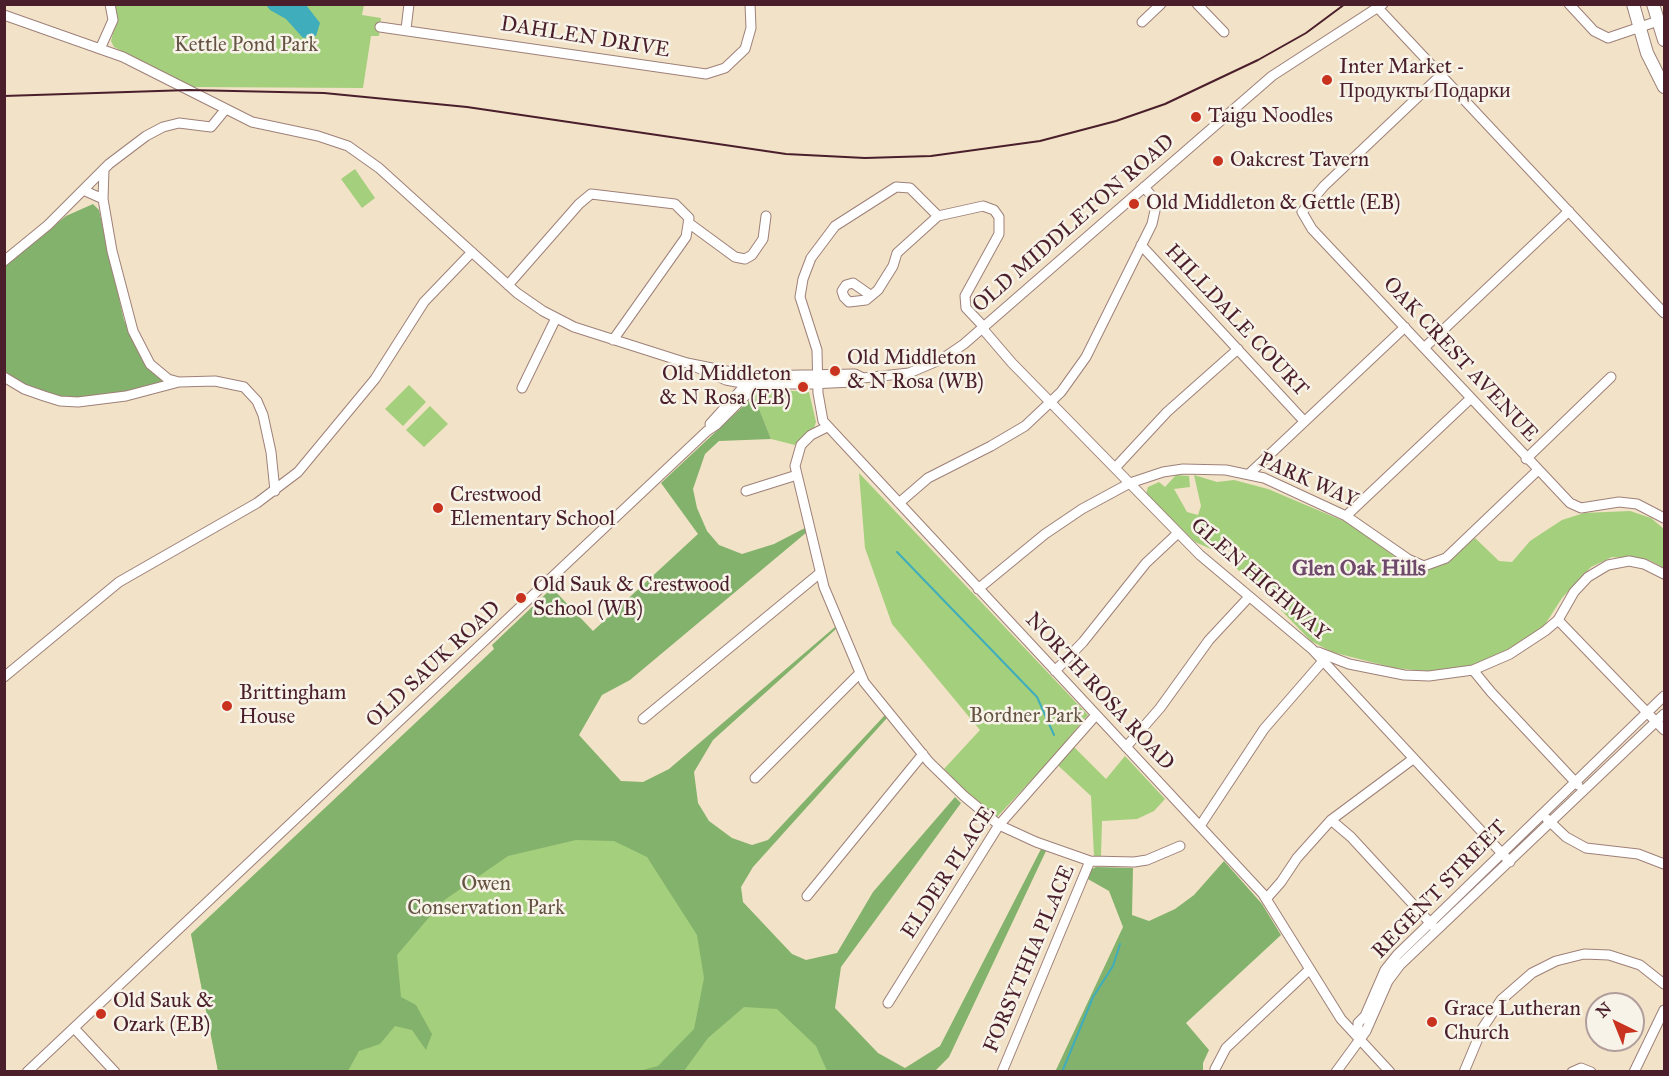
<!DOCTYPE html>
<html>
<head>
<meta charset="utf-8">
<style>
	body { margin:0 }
	#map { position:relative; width:1669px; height:1076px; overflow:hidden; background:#f2e2c7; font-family:"IM FELL Great Primer",serif }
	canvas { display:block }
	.frame { position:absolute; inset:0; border:6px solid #4a1f2b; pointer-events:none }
	.north { position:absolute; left:1585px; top:992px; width:60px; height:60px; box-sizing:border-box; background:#f7f3e8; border:2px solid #b29e9c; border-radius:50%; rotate:317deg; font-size:16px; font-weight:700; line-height:24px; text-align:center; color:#4a1f2b }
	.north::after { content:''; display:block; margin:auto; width:21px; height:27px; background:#c8321e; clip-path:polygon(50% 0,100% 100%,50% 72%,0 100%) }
</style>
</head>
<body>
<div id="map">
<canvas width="1669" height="1076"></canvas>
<div class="frame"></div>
<div class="north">N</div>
</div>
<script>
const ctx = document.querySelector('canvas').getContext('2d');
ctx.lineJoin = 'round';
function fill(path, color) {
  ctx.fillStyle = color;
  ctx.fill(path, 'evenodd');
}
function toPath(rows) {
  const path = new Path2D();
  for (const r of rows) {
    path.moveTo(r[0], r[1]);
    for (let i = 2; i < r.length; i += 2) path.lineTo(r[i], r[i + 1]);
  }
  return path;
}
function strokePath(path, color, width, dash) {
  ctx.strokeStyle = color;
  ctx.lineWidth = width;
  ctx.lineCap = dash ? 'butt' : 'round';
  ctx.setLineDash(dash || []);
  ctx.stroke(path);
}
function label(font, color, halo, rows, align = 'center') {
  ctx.font = font + ' "IM FELL Great Primer",serif';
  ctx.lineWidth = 5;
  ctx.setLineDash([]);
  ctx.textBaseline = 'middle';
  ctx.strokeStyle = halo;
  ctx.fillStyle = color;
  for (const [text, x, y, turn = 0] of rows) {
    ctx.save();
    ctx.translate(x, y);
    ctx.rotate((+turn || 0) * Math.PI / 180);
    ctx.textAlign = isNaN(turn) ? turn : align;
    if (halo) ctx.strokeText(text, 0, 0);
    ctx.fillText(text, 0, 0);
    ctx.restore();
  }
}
fill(toPath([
	[114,5,364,5,362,15,381,18,379,36,371,36,363,88,193,87,114,47,111,41,116,20],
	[355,169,375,198,362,208,341,179],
	[409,385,426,402,403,426,385,409],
	[762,389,809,392,816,422,814,428,795,445,771,439,754,396],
	[430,406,448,424,424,447,406,430],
	[859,473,1088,715,1067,740,1106,779,1125,756,1165,799,1154,811,1137,819,1102,821,1101,856,1094,856,1091,796,1051,759,997,817,973,799,944,769,980,730,892,624,865,548],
	[1176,475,1189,476,1190,487,1174,489,1187,512,1198,515,1201,506,1194,475,1217,482,1234,480,1268,489,1353,525,1411,569,1423,572,1448,561,1475,538,1499,561,1512,562,1530,541,1562,520,1584,513,1630,511,1651,518,1664,529,1664,568,1649,560,1612,557,1591,567,1562,598,1544,626,1509,650,1471,666,1436,672,1394,668,1332,652,1311,641,1281,610,1290,599,1287,587,1268,591,1252,583,1233,565,1238,560,1240,548,1230,541,1211,549,1195,542,1146,494,1148,487,1159,482,1165,487],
	[495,649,883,1071,218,1071,191,934]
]), '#a4cf7c');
fill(toPath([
	[93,204,99,210,124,320,144,362,156,375,171,382,117,395,60,399,37,391,5,373,4,265,66,216],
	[754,396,771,439,719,441,705,454,693,489,697,508,707,531,719,545,742,554,774,544,805,528,807,532,630,680,602,695,579,735,621,781,643,782,669,769,835,627,836,629,713,740,694,772,698,803,709,821,732,838,752,845,768,840,885,715,887,718,753,867,741,887,743,902,792,954,806,960,837,953,873,892,955,797,961,803,841,967,835,1008,878,1053,905,1068,940,1046,1041,849,1046,851,949,1057,935,1071,827,1071,816,1046,777,1009,744,1007,708,1038,684,1071,639,1071,658,1066,694,1029,704,978,697,935,647,857,614,841,576,840,508,856,443,901,397,955,401,997,416,1005,432,1034,426,1050,412,1030,395,1026,380,1044,359,1051,348,1071,218,1071,191,934,494,649,492,645,552,588,593,631,698,534,661,483],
	[1224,861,1262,904,1281,935,1186,1023,1209,1050,1203,1063,1203,1071,1055,1072,1123,927,1109,891,1086,878,1090,870,1096,867,1133,868,1132,915,1149,921,1175,909,1194,895]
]), '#83b26c');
fill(toPath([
	[266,5,306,5,320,23,316,36,303,38,286,19,270,10]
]), '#3fadbc');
strokePath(toPath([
	[897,552,1037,697,1054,735],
	[1062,1072,1093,997,1113,966,1120,944]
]), '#3fadbc', 2);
const minor = toPath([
	[1197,4,1224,32],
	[1569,4,1594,31,1608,38,1658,21],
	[1378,8,1664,313],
	[4,15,123,57,252,122,318,136,348,146,379,168,517,293,543,311,574,327,687,363,751,376,855,374,863,378],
	[1142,22,1161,4],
	[380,27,706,74,725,68,745,49,751,28,750,4],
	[406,29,409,4],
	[100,49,113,20,110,4],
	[1441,75,1324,186,1302,212,1312,229,1570,503,1581,508,1619,502,1637,504,1664,518],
	[104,169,103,199,112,251,133,331,150,364,168,379,179,382],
	[83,190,103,199],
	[938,216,910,188,896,187,835,226,811,258,803,279,800,297,817,350,818,393,823,421,1263,894,1341,1019,1390,1072],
	[938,216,983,206,994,210,999,217,999,234,965,296,966,308,983,326],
	[690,224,735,257,745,259,752,255,763,239,766,216],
	[1141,245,1304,421],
	[4,261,48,225,109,164,146,136,163,127,179,123,211,127,225,110],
	[508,285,579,204,591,194,675,204,689,218,686,237,613,340],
	[870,295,853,283,846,285,842,291,844,297,849,302,866,300,878,290,893,266,897,253,938,216],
	[982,328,1012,363,1200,555,1312,649,1510,862],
	[1424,348,1569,211],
	[689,364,726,380,747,384,810,384,853,382,863,378,909,373,942,359,964,344,1272,76,1383,4],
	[4,377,24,389,44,396,60,401,78,402,126,396,179,382,215,381,244,387,257,401,263,415,271,452,275,491],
	[522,388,556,318],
	[710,424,749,381],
	[827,427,811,435,801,445,795,466,824,587,864,682,929,762,964,796,999,825,1036,842,1090,861,1134,862,1147,860,1180,846],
	[1526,459,1611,377],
	[1115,468,1167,412,1238,349],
	[1250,473,1405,327],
	[746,491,797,475],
	[899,503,928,478,991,446,1025,426,1061,392,1086,357,1152,224,1156,206,1155,200,1144,187],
	[1346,516,1470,399],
	[978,589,1045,534,1082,509,1130,483,1163,472,1183,469,1226,470,1264,478,1346,516,1408,559,1424,566,1446,558,1538,470],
	[1558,620,1664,730],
	[1318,652,1349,664,1404,675,1429,676,1473,670,1510,654,1545,631,1558,620,1574,592,1588,577,1608,565,1629,561,1644,564,1664,574],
	[1473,670,1491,692,1578,785],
	[1055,671,1083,642,1146,563,1178,533],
	[4,677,119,582,257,503,298,472,375,379,424,302,472,252],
	[643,719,820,573],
	[1126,747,1160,708,1209,640,1249,597],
	[755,778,860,673],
	[1547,819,1566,837,1586,848,1638,854,1664,864],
	[1331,820,1351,837,1433,926],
	[1200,826,1264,729,1323,661],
	[807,896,923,754],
	[1266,899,1281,882,1297,858,1331,820,1413,759],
	[888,1003,999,825,1096,715],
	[74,1028,115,1072],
	[1358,1038,1358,1023,1365,1016,1385,970,1397,955,1664,696],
	[1215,1069,1226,1048,1310,969],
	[27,1072,707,431,716,425,756,385],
	[1002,1072,1090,861],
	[1336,1072,1366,1031,1388,981,1400,965,1664,714],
	[1464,1072,1482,1029,1501,1000,1532,973,1556,961,1584,954,1609,955,1640,965,1664,984],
	[1572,1072,1581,1068,1591,1072],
	[1634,1072,1664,1010]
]);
const major = toPath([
	[1633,4,1647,53,1664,87],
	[1653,4,1664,40]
]);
strokePath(minor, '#9e8079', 11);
strokePath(major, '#9e8079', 14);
strokePath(minor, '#fff', 9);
strokePath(major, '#fff', 12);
strokePath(toPath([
	[4,96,189,90,324,93,467,107,786,154,865,158,931,156,1040,141,1116,121,1165,104,1258,60,1306,33,1345,4]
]), '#4a1f2b', 2);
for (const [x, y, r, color] of [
	[1327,80,6,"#c8321e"],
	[1196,117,6,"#c8321e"],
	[1218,161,6,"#c8321e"],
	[1134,204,6,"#c8321e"],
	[835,371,6,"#c8321e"],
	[803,387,6,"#c8321e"],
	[438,508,6,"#c8321e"],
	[521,598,6,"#c8321e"],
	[227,706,6,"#c8321e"],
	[101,1014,6,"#c8321e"],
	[1432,1022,6,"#c8321e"]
]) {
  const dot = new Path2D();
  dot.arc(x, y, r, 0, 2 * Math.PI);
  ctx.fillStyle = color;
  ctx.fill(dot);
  strokePath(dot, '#f7f3e8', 2);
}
label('21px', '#4a1f2b', '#f7f3e8', [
	["DAHLEN DRIVE",585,38,9],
	["OLD MIDDLETON ROAD",1074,224,-41],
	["HILLDALE COURT",1236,321,47],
	["OAK CREST AVENUE",1460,360,47],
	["PARK WAY",1308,481,24],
	["GLEN HIGHWAY",1259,580,41],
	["OLD SAUK ROAD",434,665,-43],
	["NORTH ROSA ROAD",1099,692,47],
	["ELDER PLACE",949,873,-57],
	["REGENT STREET",1440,890,-46],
	["FORSYTHIA PLACE",1030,959,-67]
]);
label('21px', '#655443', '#f7f3e8', [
	["Kettle Pond Park",246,46],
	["Bordner Park",1026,717],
	["Owen",486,885],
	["Conservation Park",486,909]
]);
label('21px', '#4a1f2b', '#f7f3e8', [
	["Inter Market -",1339,68],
	["Продукты Подарки",1339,92],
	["Taigu Noodles",1208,117],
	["Oakcrest Tavern",1230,161],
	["Old Middleton & Gettle (EB)",1146,204],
	["Old Middleton",847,359],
	["& N Rosa (WB)",847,383],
	["Old Middleton",791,375,"right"],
	["& N Rosa (EB)",791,399,"right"],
	["Crestwood",450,496],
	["Elementary School",450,520],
	["Old Sauk & Crestwood",533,586],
	["School (WB)",533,610],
	["Brittingham",239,694],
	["House",239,718],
	["Old Sauk &",113,1002],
	["Ozark (EB)",113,1026],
	["Grace Lutheran",1444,1010],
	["Church",1444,1034]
], 'left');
label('bold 22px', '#6f496b', '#f7f3e8', [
	["Glen Oak Hills",1359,570]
]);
</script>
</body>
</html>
